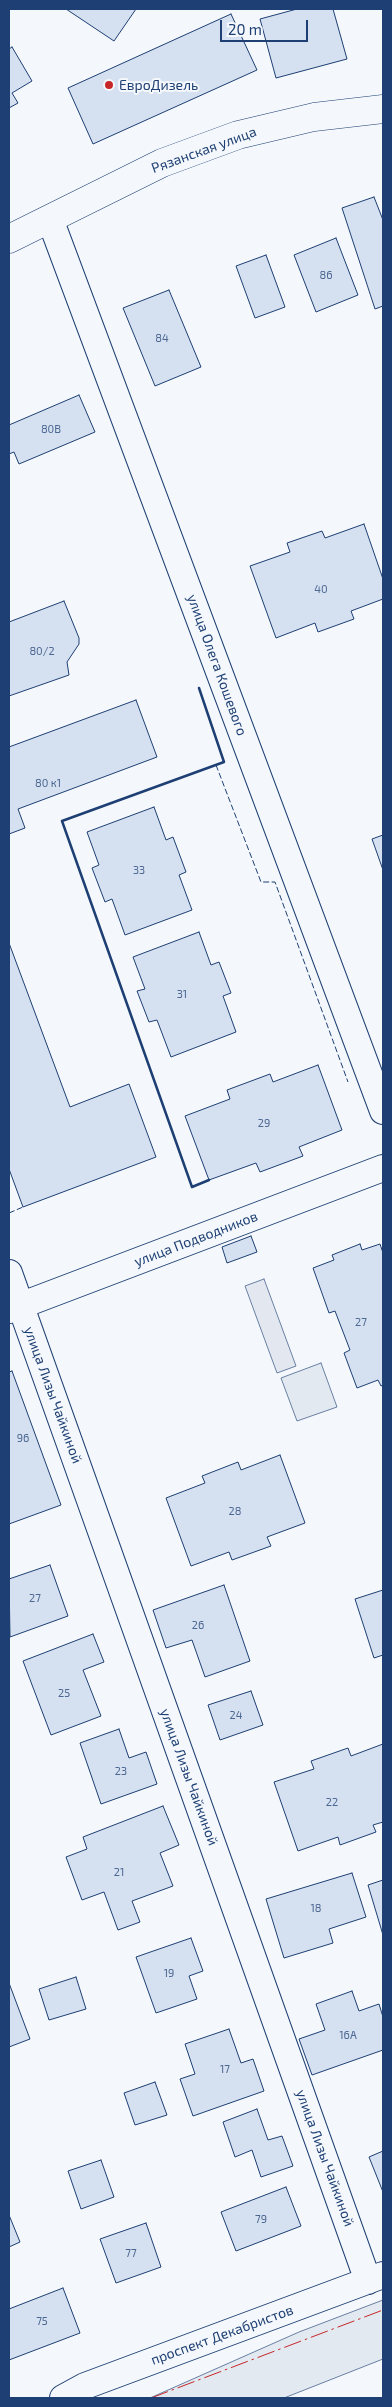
<!DOCTYPE html>
<html>
<head>
<meta charset="utf-8">
<style>
	body { margin:0 }
	#map { position:relative; width:392px; height:2407px; overflow:hidden; background:#f4f7fb; font-family:"Exo 2",sans-serif }
	canvas { display:block }
	.frame { position:absolute; inset:0; border:10px solid #1d3f73; pointer-events:none }
	.scale { position:absolute; left:220px; top:20px; width:88px; height:22px; box-sizing:border-box; border:2px solid #1d3f73; border-top:0; padding-left:6px; font-size:15px; line-height:18px; white-space:nowrap; color:#1d3f73; -webkit-text-stroke:4px #f4f7fb; paint-order:stroke }
</style>
</head>
<body>
<div id="map">
<canvas width="392" height="2407"></canvas>
<div class="frame"></div>
<div class="scale">20 m</div>
</div>
<script>
const ctx = document.querySelector('canvas').getContext('2d');
ctx.lineJoin = 'round';
function fill(path, color) {
  ctx.fillStyle = color;
  ctx.fill(path, 'evenodd');
}
function toPath(rows) {
  const path = new Path2D();
  for (const r of rows) {
    path.moveTo(r[0], r[1]);
    for (let i = 2; i < r.length; i += 2) path.lineTo(r[i], r[i + 1]);
  }
  return path;
}
function strokePath(path, color, width, dash) {
  ctx.strokeStyle = color;
  ctx.lineWidth = width;
  ctx.lineCap = dash ? 'butt' : 'round';
  ctx.setLineDash(dash || []);
  ctx.stroke(path);
}
function label(font, color, halo, rows, align = 'center') {
  ctx.font = font + ' "Exo 2",sans-serif';
  ctx.lineWidth = 4;
  ctx.setLineDash([]);
  ctx.textBaseline = 'middle';
  ctx.strokeStyle = halo;
  ctx.fillStyle = color;
  for (const [text, x, y, turn = 0] of rows) {
    ctx.save();
    ctx.translate(x, y);
    ctx.rotate((+turn || 0) * Math.PI / 180);
    ctx.textAlign = isNaN(turn) ? turn : align;
    if (halo) ctx.strokeText(text, 0, 0);
    ctx.fillText(text, 0, 0);
    ctx.restore();
  }
}
const green = toPath([
	[321,1363,337,1407,297,1421,281,1378,321,1363],
	[383,2300,383,2359,284,2398,150,2398,299,2332,383,2300]
]);
fill(green, '#e3e9f0');
strokePath(green, '#687fa3', 1);
const parking = toPath([
	[264,1279,296,1366,277,1373,245,1286,264,1279]
]);
fill(parking, '#e3e8f0');
strokePath(parking, '#687fa3', 1);
const building = toPath([
	[66,9,136,9,114,41,66,9],
	[297,9,333,9,347,59,276,78,260,19,297,9],
	[231,14,257,70,93,144,68,88,231,14],
	[12,47,32,81,12,93,18,103,9,108,9,49,12,47],
	[374,197,383,220,383,306,375,309,342,208,374,197],
	[336,238,358,295,316,312,294,255,336,238],
	[266,255,285,307,255,318,236,266,266,255],
	[169,290,201,367,155,386,123,308,169,290],
	[79,395,95,432,19,464,14,452,9,454,9,425,79,395],
	[364,524,383,579,383,599,351,611,354,619,318,632,315,623,276,638,250,566,290,552,287,543,322,531,325,538,364,524],
	[64,601,79,638,79,644,67,662,69,675,9,696,9,622,64,601],
	[136,700,157,757,18,809,25,828,9,834,9,747,136,700],
	[154,807,166,840,173,837,186,872,179,875,192,910,125,935,112,899,105,902,92,868,99,865,87,832,154,807],
	[383,835,383,870,372,839,383,835],
	[199,932,211,965,219,962,231,993,223,996,236,1032,171,1057,157,1020,149,1022,137,991,145,989,133,957,199,932],
	[9,943,70,1107,129,1084,156,1157,23,1207,9,1169,9,943],
	[318,1065,342,1130,299,1147,303,1156,260,1172,256,1163,209,1180,185,1116,230,1099,227,1090,270,1074,273,1082,318,1065],
	[251,1236,257,1252,227,1263,222,1247,251,1236],
	[360,1244,362,1250,380,1244,383,1253,383,1385,381,1386,378,1380,357,1388,344,1353,350,1350,335,1311,329,1313,313,1268,334,1260,332,1255,360,1244],
	[12,1371,61,1505,9,1524,9,1372,12,1371],
	[280,1455,305,1523,267,1537,271,1546,232,1560,229,1552,191,1566,166,1498,205,1483,202,1476,238,1462,241,1470,280,1455],
	[50,1565,68,1616,10,1637,9,1579,50,1565],
	[224,1585,250,1661,205,1677,192,1640,166,1648,153,1610,224,1585],
	[383,1590,383,1655,374,1658,355,1599,383,1590],
	[93,1634,104,1662,83,1670,101,1716,51,1735,23,1661,93,1634],
	[251,1691,263,1725,220,1740,208,1705,251,1691],
	[119,1729,129,1758,146,1752,157,1784,101,1804,80,1743,119,1729],
	[383,1744,383,1822,373,1825,376,1832,340,1845,338,1837,298,1851,274,1782,314,1769,311,1761,348,1748,351,1756,383,1744],
	[163,1806,179,1845,160,1853,173,1886,132,1901,140,1922,118,1930,104,1892,82,1900,66,1857,87,1849,83,1837,163,1806],
	[352,1873,366,1917,329,1929,333,1943,284,1958,266,1899,352,1873],
	[383,1880,383,1935,368,1885,383,1880],
	[191,1938,203,1971,189,1976,197,1999,156,2013,136,1957,191,1938],
	[76,1977,86,2009,49,2020,39,1989,76,1977],
	[9,1983,30,2039,9,2047,9,1983],
	[352,1991,359,2011,379,2004,383,2017,383,2050,312,2075,299,2039,325,2030,316,2004,352,1991],
	[229,2029,241,2063,253,2059,264,2091,193,2116,180,2079,195,2074,185,2044,229,2029],
	[155,2082,167,2115,135,2125,124,2093,155,2082],
	[257,2109,268,2140,282,2136,293,2166,261,2177,252,2150,235,2157,223,2122,257,2109],
	[383,2151,383,2192,369,2157,383,2151],
	[101,2160,114,2197,81,2209,68,2171,101,2160],
	[286,2187,301,2226,236,2251,221,2212,286,2187],
	[9,2215,20,2242,9,2247,9,2215],
	[146,2223,161,2267,116,2283,100,2239,146,2223],
	[63,2288,80,2333,9,2360,9,2309,63,2288]
]);
fill(building, '#d5e0f0');
strokePath(building, '#1d3f73', 1);
const minor = toPath([
	[50,219,383,1111],
	[9,1273,368,2281],
	[9,1310,383,1168],
	[63,2398,85,2386,383,2275]
]);
const secondary = toPath([
	[9,239,162,163,238,135,314,117,383,109]
]);
strokePath(minor, '#1d3f73', 28);
strokePath(secondary, '#1d3f73', 29);
strokePath(minor, '#f4f7fb', 26);
strokePath(secondary, '#f4f7fb', 28);
strokePath(toPath([
	[216,765,261,882,275,882,348,1082],
	[9,1213,23,1207]
]), '#1d3f73', 1, [6, 2.5]);
strokePath(toPath([
	[199,688,224,762,62,821,192,1187,209,1180]
]), '#1d3f73', 2.5);
strokePath(toPath([
	[151,2398,383,2310]
]), '#c62828', 1, [18, 4, 2.5, 4]);
for (const [x, y, r, color] of [
	[109,85,5,"#c62828"]
]) {
  const dot = new Path2D();
  dot.arc(x, y, r, 0, 2 * Math.PI);
  ctx.fillStyle = color;
  ctx.fill(dot);
  strokePath(dot, '#f4f7fb', 2);
}
label('11px', '#4b6792', null, [
	["86",326,275],
	["84",162,338],
	["80В",51,429],
	["40",321,589],
	["80/2",42,651],
	["80 к1",48,783],
	["33",139,870],
	["31",182,994],
	["29",264,1123],
	["27",361,1322],
	["96",23,1438],
	["28",235,1511],
	["27",35,1598],
	["26",198,1625],
	["25",64,1693],
	["24",236,1715],
	["23",121,1771],
	["22",332,1802],
	["21",119,1872],
	["18",316,1908],
	["19",169,1973],
	["16А",348,2035],
	["17",225,2069],
	["79",261,2219],
	["77",131,2253],
	["75",42,2321]
]);
label('14px', '#1d3f73', '#f4f7fb', [
	["ЕвроДизель",119,85]
], 'left');
label('14px', '#1d3f73', '#f4f7fb', [
	["Рязанская улица",204,150,-20],
	["улица Олега Кошевого",217,665,70],
	["улица Подводников",196,1239,-21],
	["улица Лизы Чайкиной",53,1395,70],
	["улица Лизы Чайкиной",189,1777,70],
	["улица Лизы Чайкиной",325,2158,70],
	["проспект Декабристов",222,2335,-20]
]);
</script>
</body>
</html>
